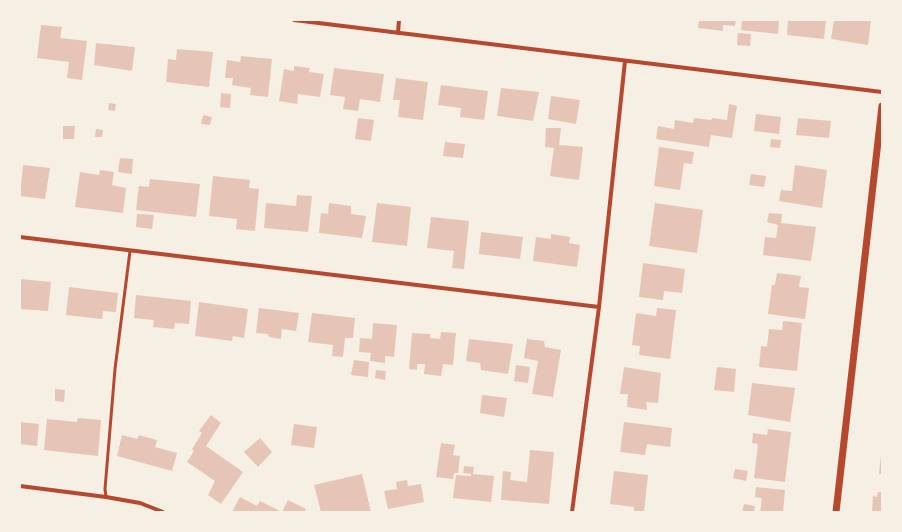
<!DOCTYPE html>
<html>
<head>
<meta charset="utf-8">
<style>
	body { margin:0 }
	#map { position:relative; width:902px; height:532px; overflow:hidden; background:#f6efe4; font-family:"Crimson Pro",serif }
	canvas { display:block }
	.frame { position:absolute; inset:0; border:21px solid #f6efe4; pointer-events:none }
</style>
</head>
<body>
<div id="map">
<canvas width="902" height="532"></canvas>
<div class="frame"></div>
</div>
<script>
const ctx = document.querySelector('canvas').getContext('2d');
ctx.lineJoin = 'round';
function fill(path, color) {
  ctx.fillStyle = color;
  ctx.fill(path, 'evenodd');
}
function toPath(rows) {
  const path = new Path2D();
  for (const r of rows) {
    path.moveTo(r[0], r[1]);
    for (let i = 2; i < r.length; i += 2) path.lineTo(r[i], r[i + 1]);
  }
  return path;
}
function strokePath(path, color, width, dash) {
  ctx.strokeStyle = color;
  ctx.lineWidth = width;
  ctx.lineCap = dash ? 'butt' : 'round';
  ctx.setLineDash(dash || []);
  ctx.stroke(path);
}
fill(toPath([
	[699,20,736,20,735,26,723,25,723,31,698,28],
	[742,20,779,20,778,34,741,30],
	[788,20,826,20,824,39,787,35],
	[834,20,871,20,868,45,831,39],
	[41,25,62,27,60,38,87,41,82,80,67,78,69,62,37,58],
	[738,33,751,34,750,46,737,45],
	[96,43,135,47,132,71,94,65],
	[177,49,213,52,209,87,166,82,168,59,176,60],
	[241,56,272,59,268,97,250,95,251,88,232,85,233,78,225,78,227,60,240,62],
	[294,66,310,68,309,72,324,74,320,97,298,94,297,104,279,101,284,69,294,71],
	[334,68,384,74,380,102,360,99,358,111,343,109,345,97,330,95],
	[396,78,428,82,423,120,398,117,400,100,393,100],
	[441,85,488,91,484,120,460,117,461,108,438,105],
	[501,88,539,92,533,121,497,116],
	[221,93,231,94,230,108,220,107],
	[551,96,580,100,576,124,548,119],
	[109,103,116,104,115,111,108,110],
	[729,104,737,106,732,138,711,135,709,147,656,139,658,126,674,129,675,120,693,123,694,118,711,120,712,118,727,120],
	[756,114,781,117,779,134,754,131],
	[203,115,212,117,210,125,201,124],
	[358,118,374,120,371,141,355,139],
	[798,118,831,121,829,138,796,135],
	[63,126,75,126,74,139,63,139],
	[546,128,561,128,559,145,583,147,579,180,550,176,554,148,545,147],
	[96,129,103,130,102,137,95,137],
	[771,139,781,140,780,148,770,147],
	[445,142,465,144,463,158,443,156],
	[659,147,694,152,692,164,684,163,680,190,654,186],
	[120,158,133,159,132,174,118,172],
	[23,165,50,168,45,199,20,196],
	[795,165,827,170,822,208,779,201,781,190,792,191],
	[100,170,114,172,112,185,126,188,123,213,75,207,80,172,99,175],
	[751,174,766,176,764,187,749,185],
	[213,176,250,180,249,188,259,189,255,231,236,229,237,219,209,216],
	[150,179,200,184,196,217,136,210,139,186,149,187],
	[297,195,312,196,308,232,264,228,266,203,296,206],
	[329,203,351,206,351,214,366,216,362,238,319,233,321,213,328,214],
	[377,203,411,207,407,246,372,242],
	[655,203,703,210,697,253,649,246],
	[769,213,782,214,781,223,816,227,811,261,763,255,765,237,776,238,778,225,767,222],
	[137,214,154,215,152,229,136,227],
	[431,217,469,221,464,269,452,268,454,251,427,248],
	[481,232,523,237,520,259,479,254],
	[551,234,570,237,569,243,580,245,577,267,533,261,536,237,551,239],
	[643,263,685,269,682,293,664,291,663,300,639,297],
	[777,273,801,276,799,287,809,288,805,319,768,314,772,285,775,285],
	[20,279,51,282,48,311,20,309],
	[69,287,118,293,116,312,103,311,102,319,66,315],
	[136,295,191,301,189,324,175,323,174,329,153,327,154,320,134,318],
	[199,302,248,309,244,338,233,336,232,341,195,336],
	[259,308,299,313,296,331,282,329,281,339,269,337,268,334,256,333],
	[657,308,676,310,670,359,639,355,640,346,632,345,636,313,656,316],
	[312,313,355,318,353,338,345,338,343,357,332,356,333,345,308,342],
	[783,321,802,323,797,371,759,367,761,346,767,347,769,329,782,330],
	[373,323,397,325,394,357,385,356,385,363,370,361,371,353,359,352,360,338,372,339],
	[441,332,456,333,453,365,443,364,441,376,424,374,425,364,417,364,417,370,409,369,412,333,430,334,430,338,440,339],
	[469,339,513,344,508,374,481,370,480,363,466,361],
	[527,339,544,341,545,347,561,350,553,397,532,394,538,361,524,358],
	[354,360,369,362,368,377,351,375],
	[516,365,530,367,528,383,514,381],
	[624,367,661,373,658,403,646,402,647,410,627,407,628,394,620,394],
	[717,367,736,369,734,392,714,390],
	[376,370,386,371,385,380,375,378],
	[752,383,795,388,790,422,748,415],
	[55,389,65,390,64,402,55,401],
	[482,395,507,398,504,417,480,413],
	[211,415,221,423,206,446,243,472,221,504,208,495,215,481,187,462,194,451,192,449,202,433,199,431],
	[78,418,101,420,98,456,44,450,47,419,77,422],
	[20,422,39,424,37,446,20,444],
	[624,422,672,428,670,447,647,444,645,455,620,452],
	[294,424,317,427,314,448,291,445],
	[768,429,791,432,785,482,754,478,758,444,752,443,753,433,767,435],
	[122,435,137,439,139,435,157,440,155,447,177,453,172,471,117,456],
	[260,438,272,452,258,467,244,452],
	[441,443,455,445,453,455,460,456,458,473,454,473,453,479,436,477],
	[530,450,554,452,549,504,501,500,503,471,511,472,510,480,527,482],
	[881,455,882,455,882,474,879,474],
	[464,466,474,467,473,474,494,476,491,502,453,498,456,475,471,476,471,474,463,473],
	[735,469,748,471,746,481,733,478],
	[614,471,648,475,644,512,634,511,634,507,610,504],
	[362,474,371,512,321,512,314,485],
	[407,480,408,486,421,484,424,502,388,509,384,491,397,489,396,482],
	[756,487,785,490,783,512,760,512,762,498,755,497],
	[878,492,882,492,882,512,872,512,873,496,877,497],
	[240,497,257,506,260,501,282,512,288,500,306,509,304,512,232,512],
	[744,504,755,506,754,512,742,512]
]), '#e6c5b7');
strokePath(toPath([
	[106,497,105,489,115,369,130,251]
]), '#b5482f', 3);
strokePath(toPath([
	[294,20,882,92],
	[398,33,399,20],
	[20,237,599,307],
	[20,486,106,497,140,503,163,512],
	[572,512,599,307,625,61]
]), '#b5482f', 4);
strokePath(toPath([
	[836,512,882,106]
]), '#b5482f', 7);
</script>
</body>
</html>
